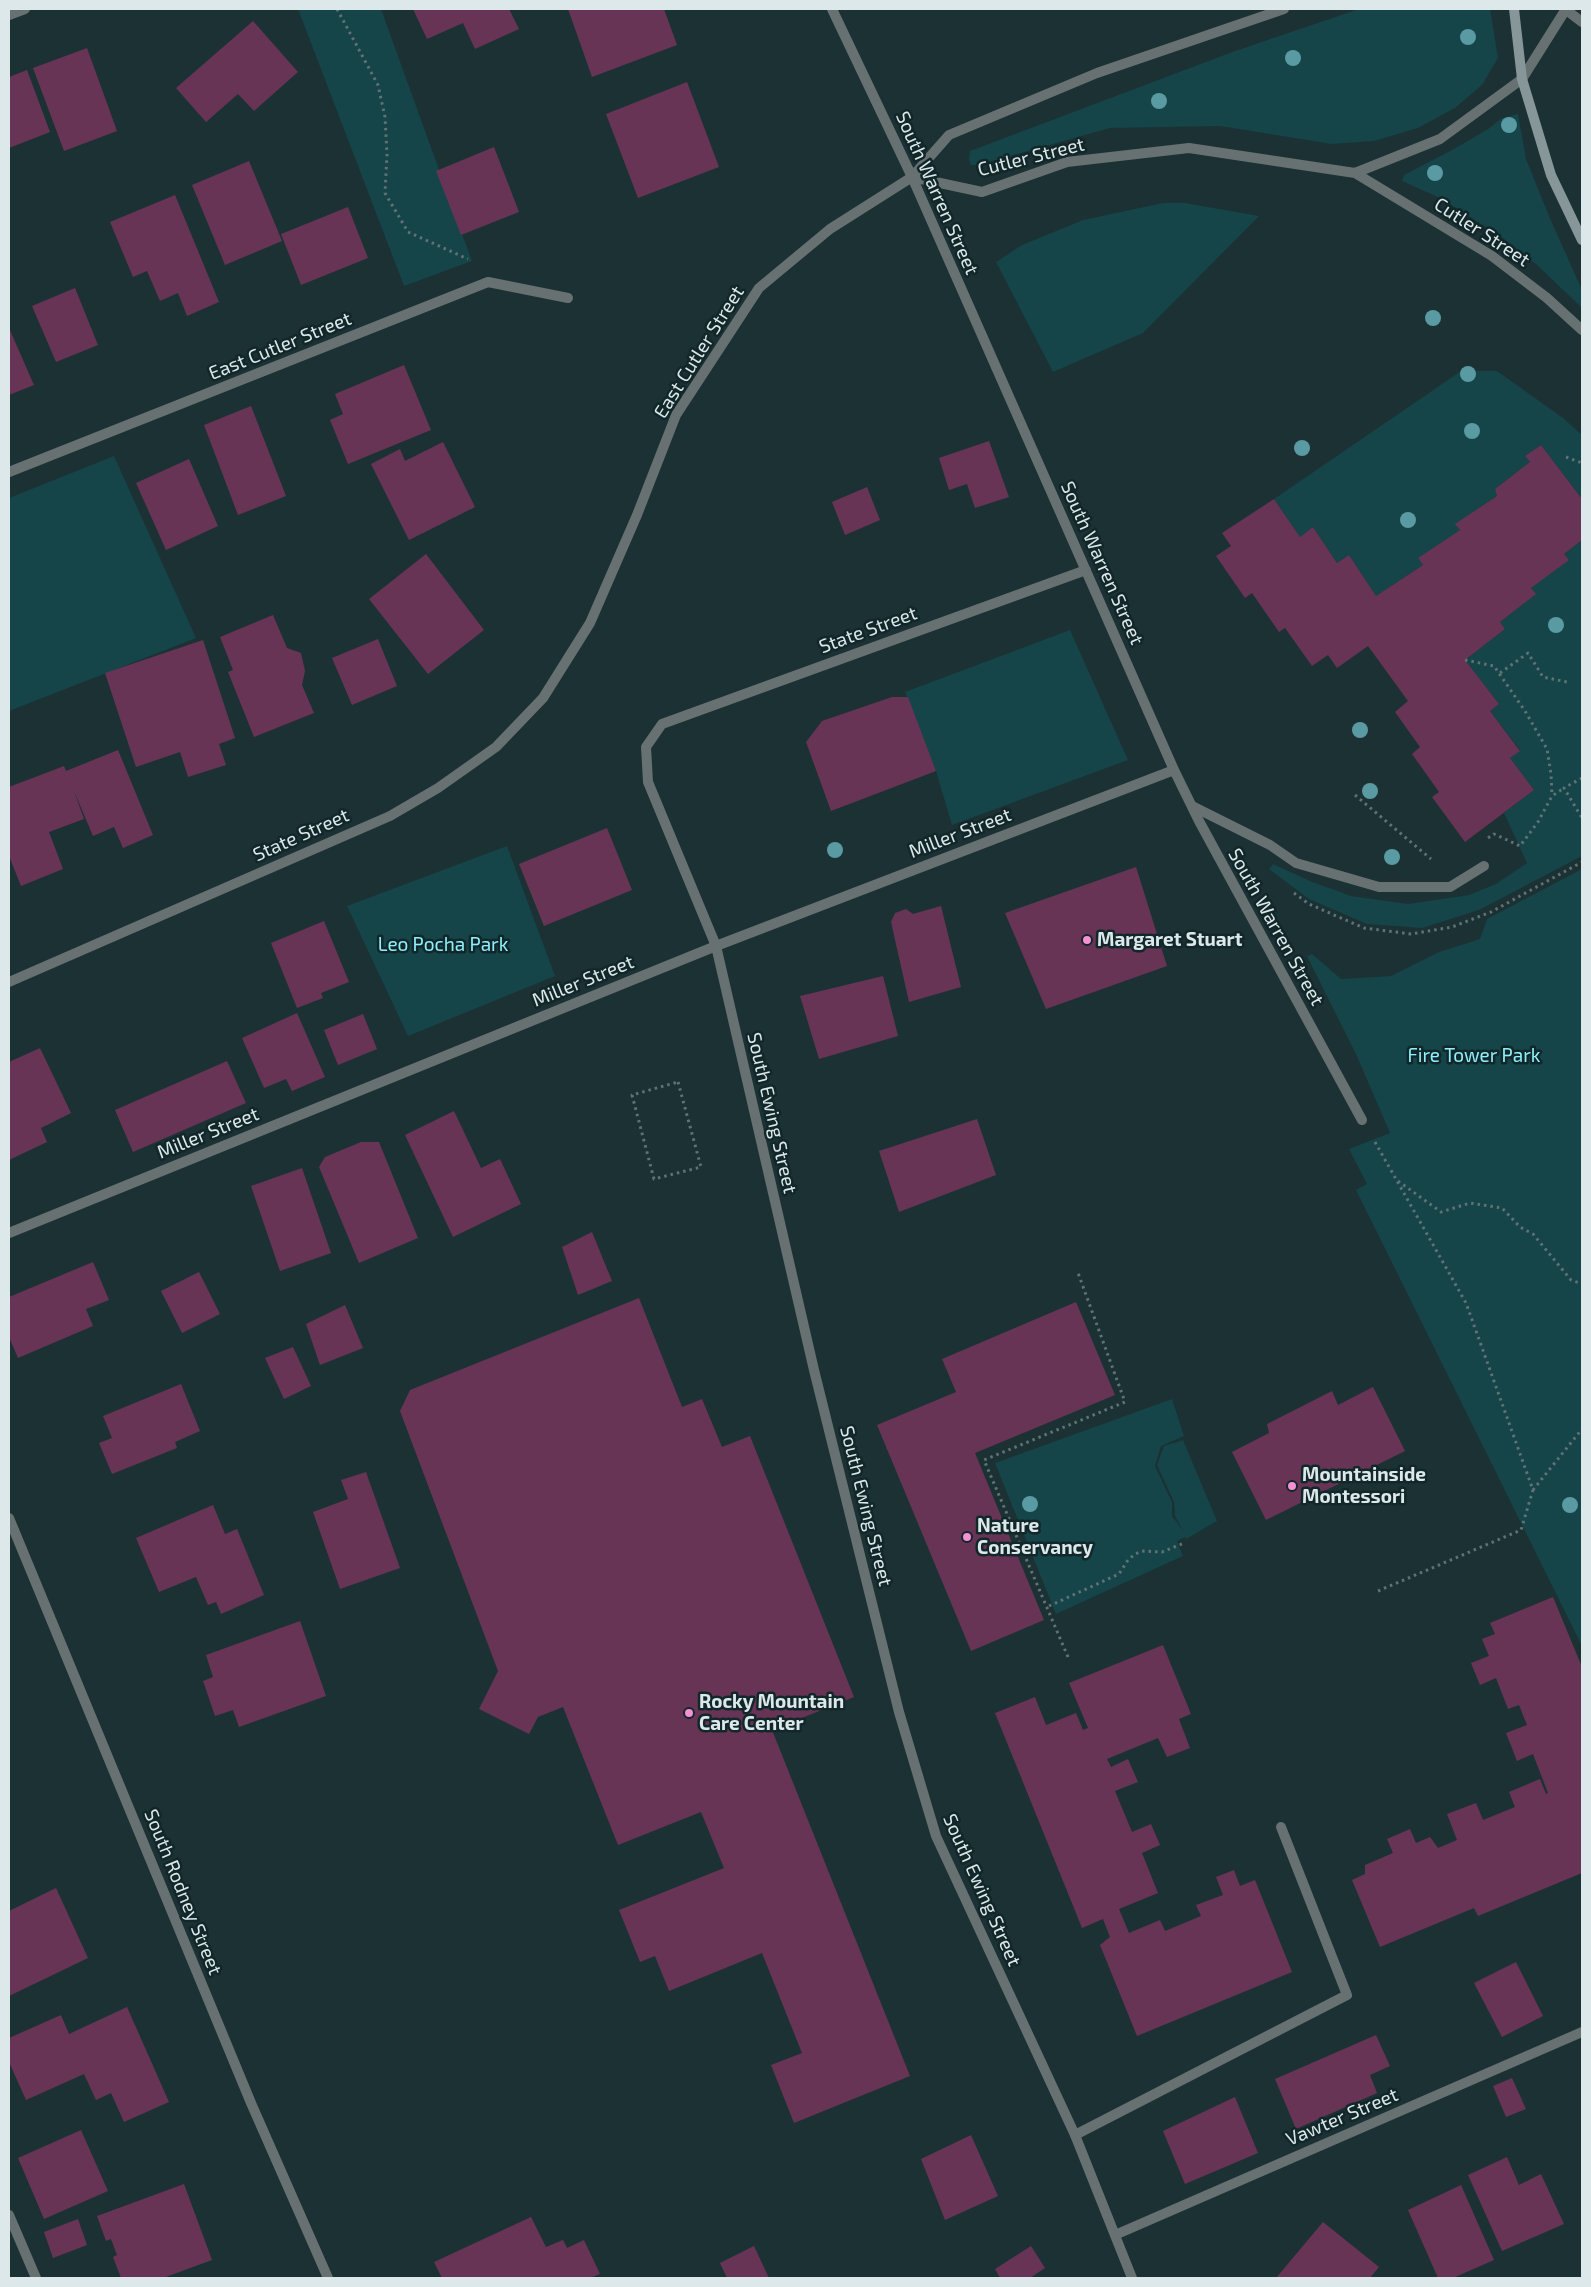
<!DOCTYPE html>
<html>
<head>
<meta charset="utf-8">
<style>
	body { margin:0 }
	#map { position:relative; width:1591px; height:2287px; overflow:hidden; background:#1c3134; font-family:"Exo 2",sans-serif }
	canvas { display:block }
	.frame { position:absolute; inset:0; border:10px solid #dce8ea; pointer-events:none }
</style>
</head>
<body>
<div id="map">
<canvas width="1591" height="2287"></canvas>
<div class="frame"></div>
</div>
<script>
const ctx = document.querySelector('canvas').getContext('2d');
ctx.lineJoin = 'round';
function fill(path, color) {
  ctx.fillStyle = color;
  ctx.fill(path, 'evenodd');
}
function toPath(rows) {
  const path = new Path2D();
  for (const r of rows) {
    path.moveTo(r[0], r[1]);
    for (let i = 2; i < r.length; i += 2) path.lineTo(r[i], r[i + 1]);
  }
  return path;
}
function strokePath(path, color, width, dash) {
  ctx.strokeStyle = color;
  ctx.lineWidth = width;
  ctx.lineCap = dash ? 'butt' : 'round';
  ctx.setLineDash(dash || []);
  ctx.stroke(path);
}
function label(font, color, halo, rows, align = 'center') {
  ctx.font = font + ' "Exo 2",sans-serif';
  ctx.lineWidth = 5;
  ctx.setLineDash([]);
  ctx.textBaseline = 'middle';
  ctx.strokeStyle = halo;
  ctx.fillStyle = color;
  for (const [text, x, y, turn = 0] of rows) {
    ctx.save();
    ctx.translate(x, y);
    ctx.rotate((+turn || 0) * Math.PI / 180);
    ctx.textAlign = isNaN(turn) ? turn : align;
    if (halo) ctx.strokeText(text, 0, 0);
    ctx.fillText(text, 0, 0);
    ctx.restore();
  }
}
fill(toPath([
	[298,9,381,9,472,261,404,286],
	[1359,9,1490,9,1498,58,1482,85,1455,108,1418,128,1374,141,1332,144,1220,126,1110,128,978,165,971,165,969,160,970,151,1235,51],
	[1518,114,1526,159,1549,216,1582,290,1582,308,1537,265,1503,238,1442,199,1402,181,1404,175,1452,150,1488,129,1502,118],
	[1163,203,1185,203,1259,216,1143,333,1053,372,996,262,1022,245,1083,220],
	[1461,371,1497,371,1563,418,1582,435,1582,499,1541,445,1525,456,1530,462,1495,489,1497,496,1456,524,1460,530,1418,558,1423,565,1376,596,1349,555,1337,563,1313,527,1300,537,1274,499],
	[114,456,196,638,9,711,9,498],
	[1582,540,1582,856,1479,910,1422,928,1367,924,1309,899,1269,869,1273,864,1310,881,1351,896,1408,904,1469,895,1496,884,1527,863,1504,813,1534,790,1510,758,1520,750,1490,711,1499,704,1465,660,1505,629,1500,622,1535,594,1531,588,1568,560,1564,554],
	[1070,630,1128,760,952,825,936,771,905,692],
	[507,846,555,976,408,1036,347,906],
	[1582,869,1582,1646,1356,1190,1367,1184,1349,1149,1390,1133,1356,1054,1307,956,1312,954,1341,979,1391,976,1439,952,1480,939,1487,919],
	[1172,1399,1184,1436,1161,1446,1155,1466,1172,1502,1172,1516,1183,1531,1175,1516,1174,1502,1157,1465,1164,1446,1183,1440,1217,1521,1186,1539,1185,1537,1177,1541,1183,1556,1056,1614,995,1463]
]), '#154449');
fill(toPath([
	[413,9,509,9,519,29,475,49,463,23,427,39],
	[568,9,664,9,677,45,592,77],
	[253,21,298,72,254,111,238,94,206,122,176,88],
	[87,48,117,131,64,151,33,68],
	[27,70,50,132,9,148,9,77],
	[687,82,719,167,638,198,606,114],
	[494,147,519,212,461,235,436,171],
	[249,161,282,241,225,265,192,185],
	[175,195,219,302,187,316,178,293,160,301,147,271,133,277,110,222],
	[348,207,368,258,301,285,281,234],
	[75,288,98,345,56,362,32,306],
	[9,328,34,385,9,395],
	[404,365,431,430,348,464,330,420,343,414,335,394],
	[251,406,286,496,238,515,204,425],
	[989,441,1009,497,975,508,967,484,949,490,939,458],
	[443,442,475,507,409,540,371,464,400,449,405,461],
	[1541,445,1582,499,1582,540,1564,554,1569,560,1531,588,1536,594,1500,622,1505,629,1465,660,1499,704,1490,711,1520,751,1510,758,1534,790,1465,842,1432,797,1439,792,1412,754,1420,747,1395,712,1408,701,1368,646,1337,668,1328,655,1312,666,1285,628,1279,632,1252,593,1245,598,1216,556,1231,546,1222,533,1274,499,1300,537,1313,527,1337,563,1349,555,1376,596,1423,565,1418,558,1460,530,1455,524,1497,496,1495,489,1530,462,1525,456],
	[189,459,218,526,166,550,136,483],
	[867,487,880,520,845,535,832,502],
	[426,554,484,630,428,674,369,599],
	[273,615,287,648,301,653,305,671,302,685,314,713,254,737,228,672,233,670,220,637],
	[378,639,397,686,352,705,332,658],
	[203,640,235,738,219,744,226,765,188,777,180,752,136,767,105,673],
	[892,697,908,697,936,771,831,811,806,742,822,721],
	[118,750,153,835,123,848,114,827,93,836,74,791,84,819,49,832,63,869,21,886,9,856,9,787,64,766,66,771],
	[607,828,632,890,544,926,519,864],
	[1136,867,1167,966,1046,1009,1005,913],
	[941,906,961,987,909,1002,891,922,895,913,906,909,913,914],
	[324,921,349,982,321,993,323,998,297,1008,271,943],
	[883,976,898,1036,819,1059,800,996],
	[297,1013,325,1077,292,1091,286,1079,264,1088,242,1038],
	[363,1014,377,1049,338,1065,324,1030],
	[40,1048,71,1113,41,1128,47,1142,9,1160,9,1062],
	[227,1061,246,1103,133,1152,115,1110],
	[454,1111,481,1168,500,1159,521,1204,453,1237,405,1135],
	[977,1119,996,1175,899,1212,879,1151],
	[361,1142,379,1142,418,1238,359,1263,319,1167,325,1157],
	[302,1168,331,1253,280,1271,251,1186],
	[592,1232,612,1281,578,1295,562,1247],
	[93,1262,109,1300,86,1309,93,1326,18,1358,9,1337,9,1297],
	[199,1272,220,1314,182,1333,161,1291],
	[639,1298,682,1407,702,1399,722,1447,750,1436,854,1697,772,1730,910,2076,794,2123,771,2065,802,2053,762,1953,669,1991,655,1956,640,1962,619,1910,724,1868,701,1812,618,1845,563,1707,538,1717,529,1734,479,1709,498,1671,400,1411,410,1390],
	[1076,1302,1115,1395,975,1453,1044,1620,971,1651,877,1425,956,1392,942,1359],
	[345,1305,363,1348,320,1365,306,1324],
	[293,1347,311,1386,284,1399,265,1358],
	[181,1384,200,1431,175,1442,177,1448,112,1474,99,1443,112,1438,103,1416],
	[1373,1387,1405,1451,1266,1520,1232,1452,1269,1433,1267,1424,1332,1391,1338,1405],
	[366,1472,400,1568,340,1589,313,1512,348,1499,341,1480],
	[213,1505,225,1534,237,1529,264,1595,221,1614,216,1602,208,1605,196,1577,159,1592,136,1538],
	[1553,1597,1582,1667,1582,1873,1478,1916,1474,1908,1380,1947,1352,1880,1365,1874,1365,1865,1393,1853,1387,1839,1410,1829,1416,1843,1430,1837,1438,1848,1457,1840,1447,1814,1476,1803,1483,1820,1515,1807,1509,1792,1540,1779,1546,1794,1548,1793,1533,1754,1517,1761,1506,1733,1527,1725,1519,1705,1508,1709,1496,1678,1480,1685,1471,1663,1489,1656,1482,1639,1495,1634,1490,1623],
	[300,1621,326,1696,239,1727,233,1710,215,1716,203,1681,213,1677,206,1655],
	[1163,1645,1191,1714,1179,1719,1190,1748,1167,1757,1158,1738,1107,1759,1111,1767,1128,1759,1138,1782,1115,1791,1132,1832,1151,1824,1160,1845,1142,1853,1158,1893,1119,1909,1129,1933,1160,1920,1165,1931,1201,1916,1196,1905,1223,1895,1216,1877,1234,1870,1240,1886,1255,1880,1292,1972,1137,2036,1100,1945,1110,1937,1103,1919,1082,1928,995,1713,1035,1697,1046,1725,1076,1713,1083,1730,1088,1728,1069,1683],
	[56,1888,88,1958,9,1996,9,1911],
	[1516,1962,1543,2016,1502,2037,1474,1983],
	[127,2007,169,2102,124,2122,111,2093,96,2100,84,2074,26,2100,9,2062,9,2038,61,2015,69,2034],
	[1376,2035,1390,2066,1370,2075,1377,2093,1296,2129,1275,2079],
	[1512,2078,1526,2109,1506,2117,1493,2086],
	[1235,2097,1258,2153,1185,2184,1163,2131],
	[81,2130,108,2191,44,2219,18,2158],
	[971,2135,998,2196,945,2220,921,2159],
	[1507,2157,1519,2185,1541,2174,1564,2224,1502,2251,1468,2175],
	[184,2184,212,2260,163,2278,121,2278,113,2257,117,2255,111,2239,106,2241,97,2216],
	[1461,2185,1494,2260,1453,2278,1438,2278,1408,2210],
	[531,2217,546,2247,563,2240,567,2248,584,2240,600,2274,590,2278,442,2278,434,2262],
	[78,2219,87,2245,53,2258,44,2232],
	[1323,2222,1379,2267,1370,2278,1276,2278],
	[754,2246,769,2278,727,2278,720,2263],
	[1031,2246,1045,2268,1030,2278,1000,2278,995,2269]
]), '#683456');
strokePath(toPath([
	[337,9,378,85,385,117,387,154,385,193,408,232,468,259],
	[1566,457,1582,463],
	[1465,660,1494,666,1525,711,1547,749,1551,774,1552,796],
	[1500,673,1528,653,1543,677,1567,682],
	[1582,778,1564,788,1582,818],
	[1355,795,1431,859],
	[1488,838,1494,834,1520,846,1538,822,1552,796,1564,788],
	[1294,893,1309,904,1364,928,1411,934,1452,927,1491,912,1582,862],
	[678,1082,701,1167,654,1179,632,1095,678,1082],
	[1375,1142,1466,1303,1533,1490,1582,1429],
	[1398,1181,1441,1212,1470,1203,1502,1208,1520,1227,1533,1234,1571,1280,1582,1284],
	[1378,1591,1521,1530,1533,1490],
	[1049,1606,1119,1574,1128,1560,1135,1554,1142,1551,1162,1552,1184,1543],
	[1068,1657,984,1460,1125,1402,1077,1270]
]), '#617275', 3, [2.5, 4]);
strokePath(toPath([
	[1192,806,1270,845,1296,863,1379,887,1450,887,1484,866],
	[1075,2135,1347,1995,1281,1827],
	[9,2215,36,2278]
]), '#677172', 10);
strokePath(toPath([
	[832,9,912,177,1174,770,1199,821,1362,1120],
	[1565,9,1582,22],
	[9,15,25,9],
	[1355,173,1492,256,1547,298,1582,330],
	[912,177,982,192,1067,162,1189,148,1355,173,1440,139,1522,79,1566,9],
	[9,472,488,282,568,298],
	[1086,570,662,724,646,747,648,782,716,946,814,1370,899,1712,936,1836,1075,2135,1132,2278],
	[9,982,390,816,438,788,496,747,543,698,590,623,637,515,676,415,759,288,830,229,912,177,949,135,1097,73,1284,9],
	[9,1233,716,946,1174,770],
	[9,1518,251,2103,328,2278],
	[1115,2235,1582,2032]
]), '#677172', 10);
strokePath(toPath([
	[1514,9,1522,79,1551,175,1582,240]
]), '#879799', 10);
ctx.fillStyle = '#5a9aa2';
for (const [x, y] of [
	[1468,37],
	[1293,58],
	[1159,101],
	[1509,125],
	[1435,173],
	[1433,318],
	[1468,374],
	[1472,431],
	[1302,448],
	[1408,520],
	[1556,625],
	[1360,730],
	[1370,791],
	[835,850],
	[1392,857],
	[1030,1504],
	[1570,1505]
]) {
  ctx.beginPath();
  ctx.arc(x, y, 8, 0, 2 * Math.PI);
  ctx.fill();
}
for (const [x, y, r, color] of [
	[1087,940,5,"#f591d2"],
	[1292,1486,5,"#f591d2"],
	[967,1537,5,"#f591d2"],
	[689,1713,5,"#f591d2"]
]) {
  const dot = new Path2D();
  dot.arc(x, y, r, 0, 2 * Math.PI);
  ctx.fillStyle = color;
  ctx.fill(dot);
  strokePath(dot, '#12272a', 2);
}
label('19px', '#dce8ea', '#12272a', [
	["Cutler Street",1031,157,-14],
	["South Warren Street",937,193,66],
	["Cutler Street",1482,232,33],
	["East Cutler Street",280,346,-22],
	["East Cutler Street",699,352,-58],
	["South Warren Street",1102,563,66],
	["State Street",868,630,-20],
	["Miller Street",960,833,-21],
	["State Street",301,835,-24],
	["South Warren Street",1276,927,61],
	["Miller Street",583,981,-22],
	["South Ewing Street",772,1113,77],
	["Miller Street",208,1133,-22],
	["South Ewing Street",866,1506,76],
	["South Ewing Street",982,1890,66],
	["South Rodney Street",183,1892,68],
	["Vawter Street",1342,2117,-23]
]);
label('bold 19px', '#dce8ea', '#12272a', [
	["Margaret Stuart",1097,940],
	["Mountainside",1302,1475],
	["Montessori",1302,1497],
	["Nature",977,1526],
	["Conservancy",977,1548],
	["Rocky Mountain",699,1702],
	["Care Center",699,1724]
], 'left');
label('19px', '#8df0fc', '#12272a', [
	["Leo Pocha Park",443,945],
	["Fire Tower Park",1474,1056]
]);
</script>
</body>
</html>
